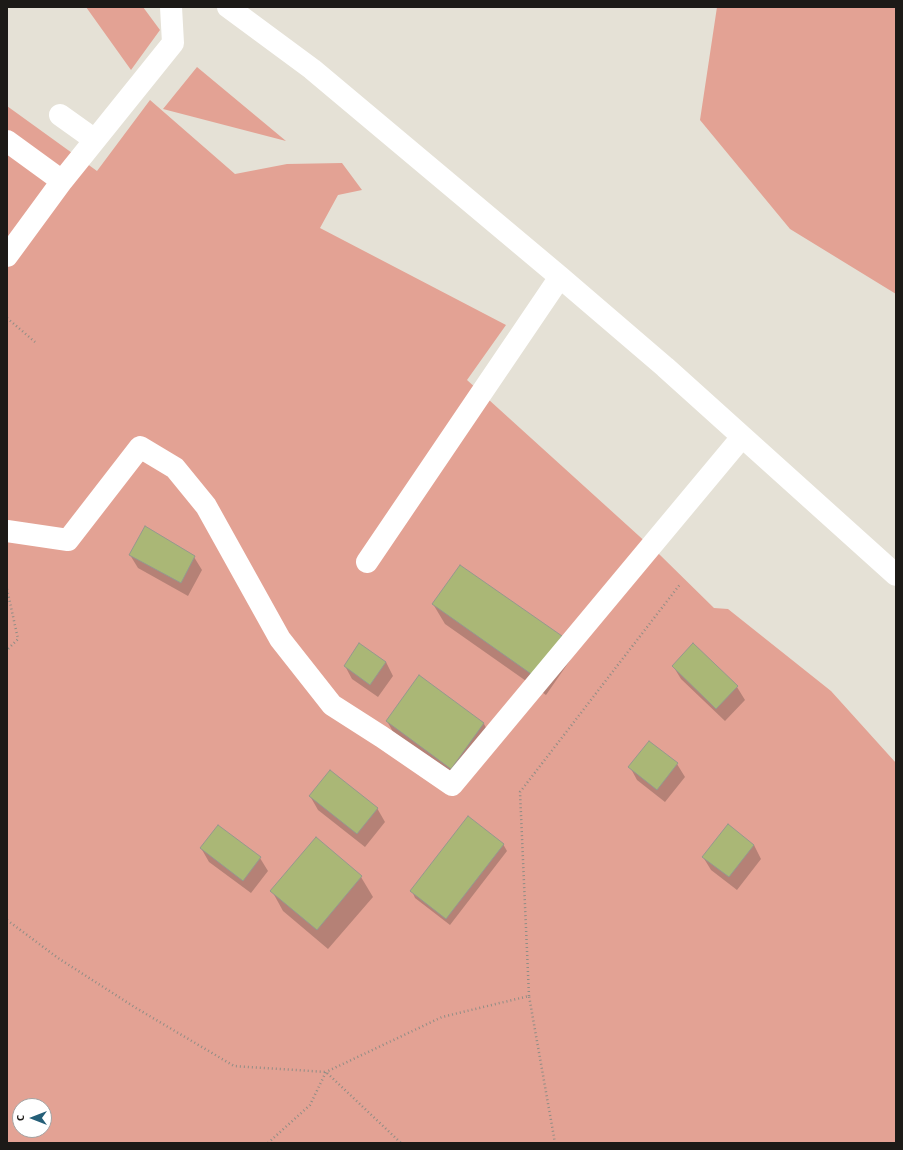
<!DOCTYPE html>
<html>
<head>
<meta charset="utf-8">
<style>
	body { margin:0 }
	#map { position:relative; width:903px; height:1150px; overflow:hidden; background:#e5e1d6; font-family:"Alegreya Sans",sans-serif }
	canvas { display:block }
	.frame { position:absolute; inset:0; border:8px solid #1c1a17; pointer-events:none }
	.north { position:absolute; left:12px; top:1098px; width:40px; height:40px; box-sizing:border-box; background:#fff; border:1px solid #a4a3a2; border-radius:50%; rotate:270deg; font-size:11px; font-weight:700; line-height:16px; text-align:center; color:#1c1a17 }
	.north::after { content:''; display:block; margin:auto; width:14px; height:18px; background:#255f78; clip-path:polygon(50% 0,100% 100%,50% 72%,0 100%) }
</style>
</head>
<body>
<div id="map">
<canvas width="903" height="1150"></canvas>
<div class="frame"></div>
<div class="north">С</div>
</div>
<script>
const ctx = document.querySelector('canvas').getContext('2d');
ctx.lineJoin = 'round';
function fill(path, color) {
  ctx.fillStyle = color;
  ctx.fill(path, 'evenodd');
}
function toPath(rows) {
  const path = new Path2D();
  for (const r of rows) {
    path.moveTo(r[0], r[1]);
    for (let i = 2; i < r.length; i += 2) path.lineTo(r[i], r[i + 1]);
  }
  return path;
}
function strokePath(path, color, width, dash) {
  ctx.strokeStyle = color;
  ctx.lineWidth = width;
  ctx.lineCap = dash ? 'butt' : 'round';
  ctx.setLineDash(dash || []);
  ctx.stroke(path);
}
fill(toPath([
	[86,7,143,7,160,30,131,70],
	[717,7,896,7,896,294,790,229,700,120],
	[197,67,286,141,163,109],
	[150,100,235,174,287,164,342,163,362,190,338,195,320,228,506,325,467,380,660,555,714,608,728,609,831,691,896,763,896,1143,7,1143,7,106,97,171],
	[20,1106,44,1106,44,1130,20,1130]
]), '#e3a294');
fill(toPath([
	[130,555,194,557,202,570,188,596,138,568],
	[433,604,573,656,546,695,445,624],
	[693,645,737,687,745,700,725,721,681,679,673,666],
	[386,662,393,676,378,697,352,679,345,666],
	[420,677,484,724,495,744,462,789,398,741,387,721],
	[677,764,685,777,665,802,637,780,630,767],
	[310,796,377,808,385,822,365,847,318,810],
	[316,839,361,877,373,897,328,949,283,911,272,891],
	[503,844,507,851,450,925,415,898,412,891],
	[754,845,761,859,737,890,711,870,703,857],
	[201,848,260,858,268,871,251,893,209,862]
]), '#0003');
const building = toPath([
	[145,526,195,556,181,583,129,555,145,526],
	[460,565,562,636,534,676,432,604,460,565],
	[359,643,386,662,370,685,344,666,359,643],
	[693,643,738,686,716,709,672,666,693,643],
	[419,675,484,723,451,769,386,721,419,675],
	[649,741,678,763,657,790,628,767,649,741],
	[330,770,378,808,357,834,309,796,330,770],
	[468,816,504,844,446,919,410,891,468,816],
	[728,824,754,845,729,877,702,857,728,824],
	[218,825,261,857,243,881,200,848,218,825],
	[316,837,362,876,317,930,270,891,316,837]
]);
fill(building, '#aab776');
strokePath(building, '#96998e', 1);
strokePath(toPath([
	[7,318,35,342],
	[7,589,18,639,7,650],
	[7,920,58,958,136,1008,234,1066,326,1072,401,1143],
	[529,996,520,792,681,583],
	[268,1143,310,1105,326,1072,442,1017,529,996,555,1143]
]), '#908d85', 2.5, [1, 3]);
strokePath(toPath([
	[228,7,312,69,560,277,665,367,896,575],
	[60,115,95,140],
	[7,141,62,181],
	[7,256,62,181,173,43,171,7],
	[7,531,68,540,140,447,175,468,206,506,280,639,332,705,382,737,452,785,742,437],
	[367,562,560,277]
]), '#fff', 22);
</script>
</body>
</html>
